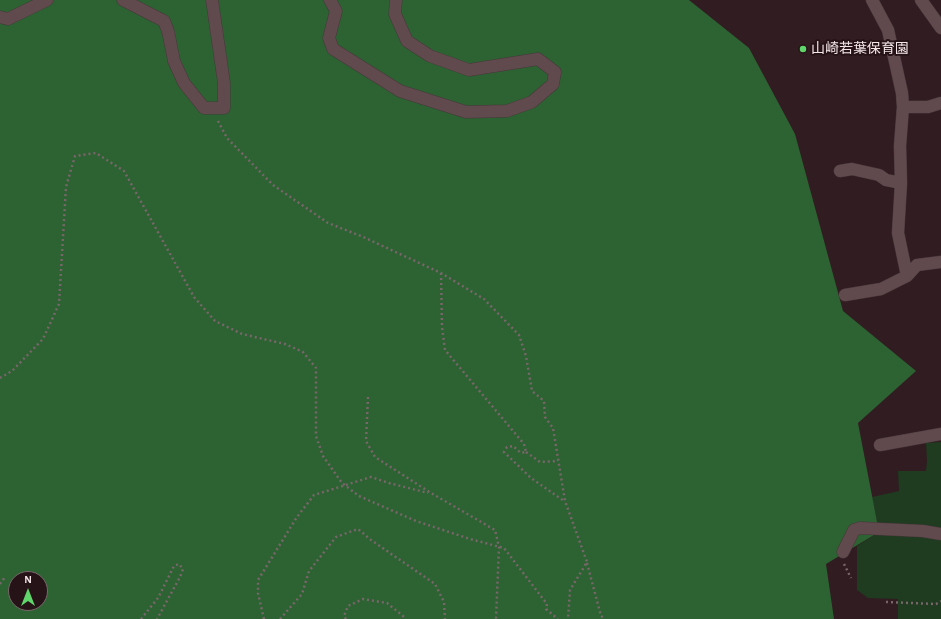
<!DOCTYPE html>
<html>
<head>
<meta charset="utf-8">
<style>
	body { margin:0 }
	#map { position:relative; width:941px; height:619px; overflow:hidden; background:#301c21; font-family:"Alegreya Sans",sans-serif }
	canvas { display:block }
	.north { position:absolute; left:8px; top:571px; width:40px; height:40px; box-sizing:border-box; background:#261317; border:1px solid #78676b; border-radius:50%; rotate:0deg; font-size:11px; font-weight:700; line-height:16px; text-align:center; color:#f3e5e8 }
	.north::after { content:''; display:block; margin:auto; width:14px; height:18px; background:#60d56b; clip-path:polygon(50% 0,100% 100%,50% 72%,0 100%) }
</style>
</head>
<body>
<div id="map">
<canvas width="941" height="619"></canvas>
<div class="north">N</div>
</div>
<script>
const ctx = document.querySelector('canvas').getContext('2d');
ctx.lineJoin = 'round';
function fill(path, color) {
  ctx.fillStyle = color;
  ctx.fill(path, 'evenodd');
}
function toPath(rows) {
  const path = new Path2D();
  for (const r of rows) {
    path.moveTo(r[0], r[1]);
    for (let i = 2; i < r.length; i += 2) path.lineTo(r[i], r[i + 1]);
  }
  return path;
}
function strokePath(path, color, width, dash) {
  ctx.strokeStyle = color;
  ctx.lineWidth = width;
  ctx.lineCap = dash ? 'butt' : 'round';
  ctx.setLineDash(dash || []);
  ctx.stroke(path);
}
function label(font, color, halo, rows, align = 'center') {
  ctx.font = font + ' "Alegreya Sans","Noto Sans JP",sans-serif';
  ctx.lineWidth = 4;
  ctx.setLineDash([]);
  ctx.textBaseline = 'middle';
  ctx.strokeStyle = halo;
  ctx.fillStyle = color;
  for (const [text, x, y, turn = 0] of rows) {
    ctx.save();
    ctx.translate(x, y);
    ctx.rotate((+turn || 0) * Math.PI / 180);
    ctx.textAlign = isNaN(turn) ? turn : align;
    if (halo) ctx.strokeText(text, 0, 0);
    ctx.fillText(text, 0, 0);
    ctx.restore();
  }
}
fill(toPath([
	[941,442,941,619,898,619,898,599,868,598,857,590,857,546,879,532,872,497,899,491,898,471,926,471,927,461,926,443]
]), '#1f3b20');
fill(toPath([
	[0,0,689,0,749,48,795,134,843,311,916,371,858,423,879,532,826,564,834,619,0,619],
	[16,579,40,579,40,603,16,603]
]), '#2d6232');
const minor = toPath([
	[123,0,164,21,168,31,174,61,184,83,204,108,224,108,224,83,212,0],
	[330,0,336,11,329,38,333,49,400,91,466,112,507,111,532,102,553,84,555,72,538,59,469,70,430,56,407,41,395,14,396,0],
	[872,0,888,30,902,93,903,107,900,146,901,183,898,233,907,276],
	[921,0,941,28],
	[0,17,8,19,47,0],
	[903,107,928,107,941,103],
	[840,171,852,169,879,175,886,180,901,183],
	[845,295,881,289,907,276,917,265,941,262],
	[880,445,941,434],
	[843,552,854,530,860,528,923,531,941,534]
]);
strokePath(minor, '#47373b', 13);
strokePath(toPath([
	[218,121,227,138,273,185,328,223,361,236,441,273,484,299,519,335,526,356,532,391,544,401,545,417,553,428,565,501,587,562,570,590,568,619],
	[441,273,442,327,445,350,524,444,526,452,521,453,513,446,507,447,504,452,531,478,564,501],
	[0,378,12,371,43,339,59,304,66,187,75,156,96,153,124,171,194,297,215,321,242,334,285,344,303,352,316,368,316,436,323,456,342,483,359,496,416,521,470,539,504,548,547,604,546,609,558,619],
	[368,397,366,441,375,457,431,493,495,530,499,547,496,619],
	[526,452,540,462,558,461],
	[587,563,601,616,605,619],
	[844,564,851,578],
	[0,584,5,577],
	[886,602,936,604,941,601],
	[141,619,158,598,174,566,179,564,183,569,180,577,157,619],
	[264,619,258,593,258,580,297,517,314,495,371,477,389,483,428,493],
	[280,619,302,594,309,571,336,537,358,529,371,540,435,584,444,602,445,619],
	[346,619,344,616,348,606,363,599,387,603,403,616,405,619]
]), '#78666a', 2.5, [2, 3]);
strokePath(minor, '#614a4e', 12);
for (const [x, y, r, color] of [
	[803,49,4,"#60d56b"]
]) {
  const dot = new Path2D();
  dot.arc(x, y, r, 0, 2 * Math.PI);
  ctx.fillStyle = color;
  ctx.fill(dot);
  strokePath(dot, '#261317', 1.5);
}
label('14px', '#f3e5e8', '#261317', [
	["山崎若葉保育園",811,49]
], 'left');
</script>
</body>
</html>
